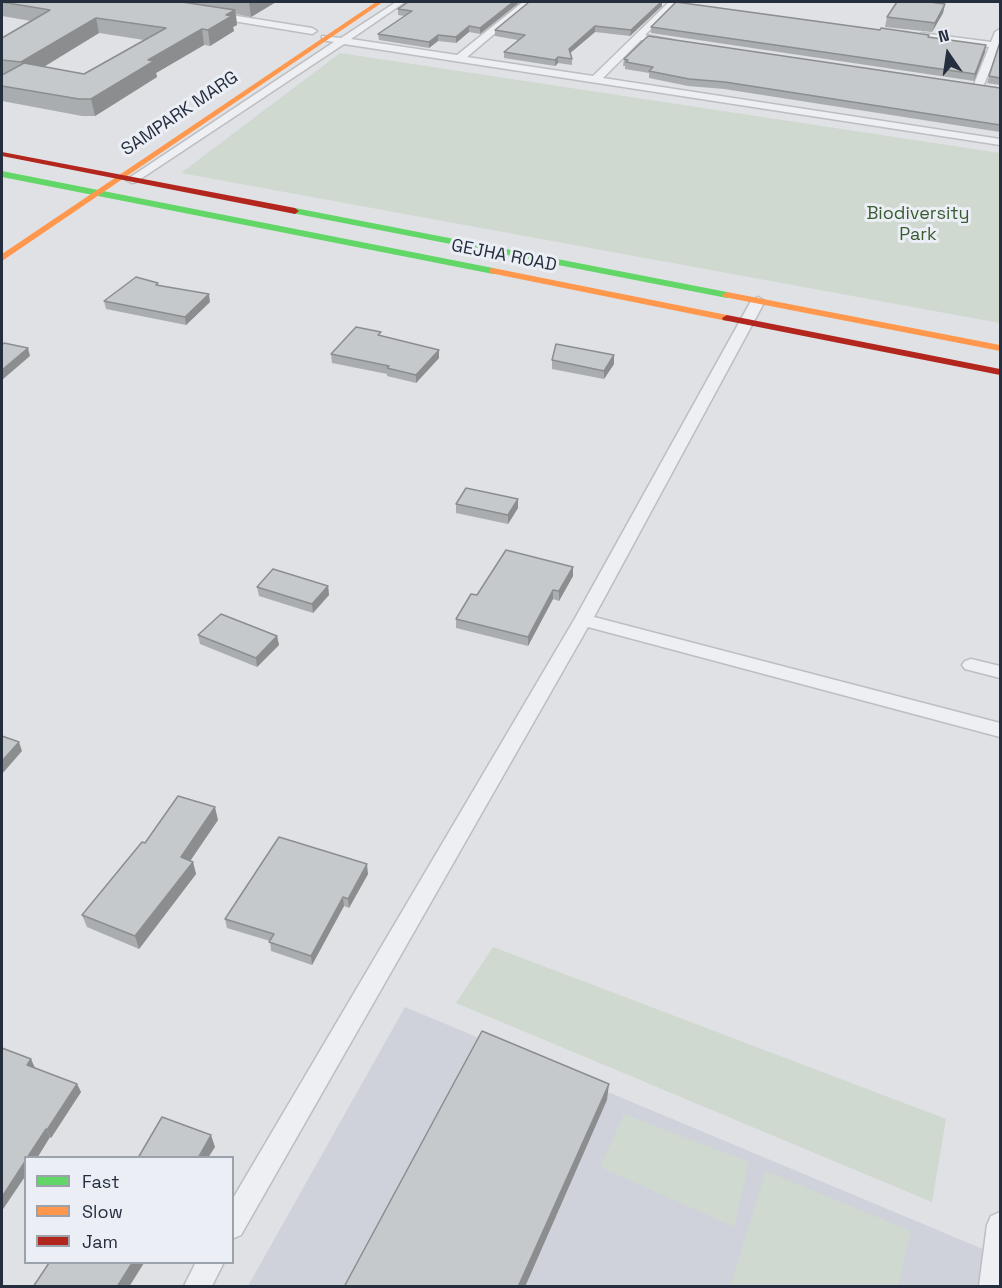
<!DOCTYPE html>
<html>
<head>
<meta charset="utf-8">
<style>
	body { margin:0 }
	#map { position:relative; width:1002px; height:1288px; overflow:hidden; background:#dfe1e4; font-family:"Space Grotesk",sans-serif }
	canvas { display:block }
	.frame { position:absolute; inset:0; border:3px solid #252e3f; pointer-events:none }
	.legend { position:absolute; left:24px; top:1156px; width:210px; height:108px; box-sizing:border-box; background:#ebeff5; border:2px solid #9ca2ac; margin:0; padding:8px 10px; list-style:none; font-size:18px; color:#252e3f }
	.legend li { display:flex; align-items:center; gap:12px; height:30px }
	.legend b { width:30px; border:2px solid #9ca2ac }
	.north { position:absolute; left:918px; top:24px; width:60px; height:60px; -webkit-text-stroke:4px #ebeff5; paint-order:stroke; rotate:347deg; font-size:16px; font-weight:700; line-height:24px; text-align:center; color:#252e3f }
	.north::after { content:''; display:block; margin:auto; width:21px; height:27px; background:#252e3f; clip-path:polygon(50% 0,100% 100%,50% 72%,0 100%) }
</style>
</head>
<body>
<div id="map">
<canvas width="1002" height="1288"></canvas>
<div class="frame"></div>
<ul class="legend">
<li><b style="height:8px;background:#63d668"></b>Fast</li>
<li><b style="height:8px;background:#ff974d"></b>Slow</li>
<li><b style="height:8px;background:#b3261e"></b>Jam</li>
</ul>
<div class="north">N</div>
</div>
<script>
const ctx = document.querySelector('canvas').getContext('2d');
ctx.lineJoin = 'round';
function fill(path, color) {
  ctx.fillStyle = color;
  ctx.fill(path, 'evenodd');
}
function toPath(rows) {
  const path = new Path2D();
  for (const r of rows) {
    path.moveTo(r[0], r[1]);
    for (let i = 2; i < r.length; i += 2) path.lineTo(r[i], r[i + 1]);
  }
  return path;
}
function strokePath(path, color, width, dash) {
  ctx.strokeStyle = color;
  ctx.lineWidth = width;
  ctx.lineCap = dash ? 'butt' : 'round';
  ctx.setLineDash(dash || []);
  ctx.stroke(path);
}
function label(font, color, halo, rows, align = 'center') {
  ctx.font = font + ' "Space Grotesk",sans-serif';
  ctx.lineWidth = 6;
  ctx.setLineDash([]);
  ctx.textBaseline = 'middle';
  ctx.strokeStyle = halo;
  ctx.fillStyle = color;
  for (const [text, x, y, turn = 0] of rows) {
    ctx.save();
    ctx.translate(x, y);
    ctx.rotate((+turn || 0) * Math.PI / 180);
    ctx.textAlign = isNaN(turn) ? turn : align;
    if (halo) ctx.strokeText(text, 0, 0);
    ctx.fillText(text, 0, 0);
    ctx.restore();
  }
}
fill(toPath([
	[405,1007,990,1252,984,1286,248,1286]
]), '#cfd2da');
fill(toPath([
	[340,53,1000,153,1000,323,181,173],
	[493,947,946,1119,932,1202,456,1003],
	[624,1114,749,1162,734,1227,600,1167],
	[766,1171,911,1231,898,1286,730,1286]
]), '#cfd9cf');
const street = toPath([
	[396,2,405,2,351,39,457,55,523,2,532,2,467,57,593,76,669,2,678,2,645,35,672,40,672,44,641,40,603,78,1000,139,1000,145,344,44,136,182,132,183,126,180,334,42,322,40,322,36,341,38,396,2],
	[212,12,312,28,317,31,312,34,209,17,207,15,212,12],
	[1000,29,1000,45,983,87,978,90,973,87,989,47,922,39,917,36,922,33,991,42,995,32,1000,29],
	[758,297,765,301,594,617,1000,723,1000,737,588,627,241,1235,232,1239,232,1200,574,620,751,301,758,297],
	[971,659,1000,666,1000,678,965,669,962,665,965,661,971,659],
	[1000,1212,1000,1286,979,1286,987,1225,991,1216,1000,1212],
	[196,1262,224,1262,212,1286,184,1286,196,1262]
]);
strokePath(street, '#bcbec2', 3);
fill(street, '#eeeff2');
fill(toPath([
	[2,171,493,268,498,271,493,274,2,177,2,171],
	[295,208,727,292,732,295,727,298,292,213,291,211,295,208]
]), '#63d668');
fill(toPath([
	[376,2,383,2,2,261,2,254,376,2],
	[493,268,727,315,732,318,727,321,490,273,490,269,493,268],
	[727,292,1000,345,1000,351,724,297,722,295,727,292]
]), '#ff974d');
fill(toPath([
	[2,152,295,208,299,211,295,214,2,156,2,152],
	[727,315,1000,369,1000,375,723,320,722,318,727,315]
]), '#b3261e');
fill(toPath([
	[2,2,276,2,251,17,236,14,237,25,233,27,234,31,210,46,204,45,156,73,157,77,95,116,82,116,2,101,2,38,31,21,2,16],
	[99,33,144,40,84,74,44,67],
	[520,2,480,34,469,32,456,43,438,41,429,48,379,40,378,34,405,16,398,15,398,9],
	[945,4,943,13,932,32,885,27,887,17],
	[662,6,630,36,595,32,570,53,572,59,572,65,558,63,555,66,504,58,504,52,518,40,495,36,495,30],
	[651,27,929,37,985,52,974,81,651,33],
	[1000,42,1000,85,987,83],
	[624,59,1000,88,1000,132,724,89,688,86,649,78,649,73,625,69,625,66,623,66],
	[159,285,210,302,186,325,106,309,104,301],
	[381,336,439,358,416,383,387,376,387,374,332,363,331,354],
	[614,355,614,364,604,379,552,369,552,360],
	[456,504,518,508,508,524,456,513],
	[573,567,573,576,559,601,553,599,528,646,456,628,456,619,477,595],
	[328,586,329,595,313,613,259,596,257,587],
	[198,635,277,636,279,645,257,667,200,644],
	[218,820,190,861,193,862,196,874,139,949,87,927,82,915,145,843],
	[368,874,349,908,344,906,312,965,271,951,270,941,227,928,225,919],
	[2,1048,35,1068,77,1084,81,1092,51,1138,50,1137,37,1158,26,1158,26,1175,3,1209,2,1208]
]), '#aaadaf');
fill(toPath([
	[249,2,276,2,251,17],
	[513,2,520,2,480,34,480,28],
	[661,2,662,2,662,6,630,36,631,30],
	[945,4,943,13,932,32,935,23],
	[235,10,237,25,233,27,234,31,210,46,208,30,226,15],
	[96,18,99,33,25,78,21,62],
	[469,26,469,32,456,43,456,37],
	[595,26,595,32,568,55,569,49],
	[202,29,204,45,156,73,157,77,95,116,91,99,148,60],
	[438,35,438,41,429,48,429,42],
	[986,45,985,52,974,81,975,74],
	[558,57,558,63,555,66,555,60],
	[209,294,210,302,186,325,185,317],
	[28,348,30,356,2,380,2,370],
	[439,350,439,358,416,383,416,375],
	[614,355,614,364,604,379,604,371],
	[518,499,518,508,508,524,508,515],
	[573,567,573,576,559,601,559,591],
	[328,586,329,595,313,613,312,604],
	[553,590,553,599,528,646,528,637],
	[277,636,279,645,257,667,256,658],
	[19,742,22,751,2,774,2,761],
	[215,807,218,820,184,870,181,857],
	[193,862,196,874,139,949,135,936],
	[367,864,368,874,349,908,348,899],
	[343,897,344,906,312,965,311,956],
	[31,1059,35,1068,27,1065],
	[77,1084,81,1092,51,1138,47,1130],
	[609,1084,607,1100,525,1287,518,1287],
	[46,1129,50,1137,37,1158,27,1158],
	[211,1135,215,1147,208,1158,198,1158],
	[26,1160,26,1175,3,1209,2,1205,2,1197],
	[132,1263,144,1263,129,1287,117,1287]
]), '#8b8d8f');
const building = toPath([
	[2,2,182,2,235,10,226,15,232,16,208,30,202,29,148,60,154,61,91,99,79,99,2,86,2,75,24,63,84,74,166,28,96,18,21,62,2,60,2,38,50,10,2,2],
	[408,2,513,2,480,28,469,26,456,37,438,35,429,42,378,34,412,11,398,9,408,2],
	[529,2,661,2,631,30,595,26,569,49,572,59,558,57,555,60,504,52,525,35,495,30,529,2],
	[676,2,880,30,881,28,929,35,928,37,986,45,975,74,651,27,676,2],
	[897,2,929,2,945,4,935,23,887,17,897,2],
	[648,36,1000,88,1000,125,725,82,689,79,649,71,653,67,626,62,628,60,624,59,648,36],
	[1000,42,1000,78,989,76,1000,42],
	[136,277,158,283,156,285,209,294,185,317,104,301,136,277],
	[356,327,381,332,378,335,439,350,416,375,387,368,389,366,331,354,356,327],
	[4,343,28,348,2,370,2,345,4,343],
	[556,344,614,355,604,371,552,360,556,344],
	[466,488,518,499,508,515,456,504,466,488],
	[506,550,573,567,559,591,553,590,528,637,456,619,471,594,477,595,506,550],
	[273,569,328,586,312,604,257,587,273,569],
	[221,614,277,636,256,658,198,635,221,614],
	[2,736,19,742,2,761,2,736],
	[178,796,215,807,181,857,193,862,135,936,82,915,142,842,145,843,178,796],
	[279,837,367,864,348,899,343,897,311,956,269,942,274,934,225,919,279,837],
	[482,1031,609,1084,518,1287,344,1287,482,1031],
	[2,1048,31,1059,27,1065,77,1084,47,1130,46,1129,27,1158,26,1158,26,1160,2,1197,2,1048],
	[162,1117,211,1135,198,1158,138,1158,162,1117],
	[49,1263,132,1263,117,1287,33,1287,49,1263]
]);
fill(building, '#c6c9cc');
strokePath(building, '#8b8d8f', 1.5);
label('18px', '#252e3f', '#ebeff5', [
	["SAMPARK MARG",180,114,-34],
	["GEJHA ROAD",504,256,11]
]);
label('18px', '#395b31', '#ebeff5', [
	["Biodiversity",918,214],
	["Park",918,235]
]);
</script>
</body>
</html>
